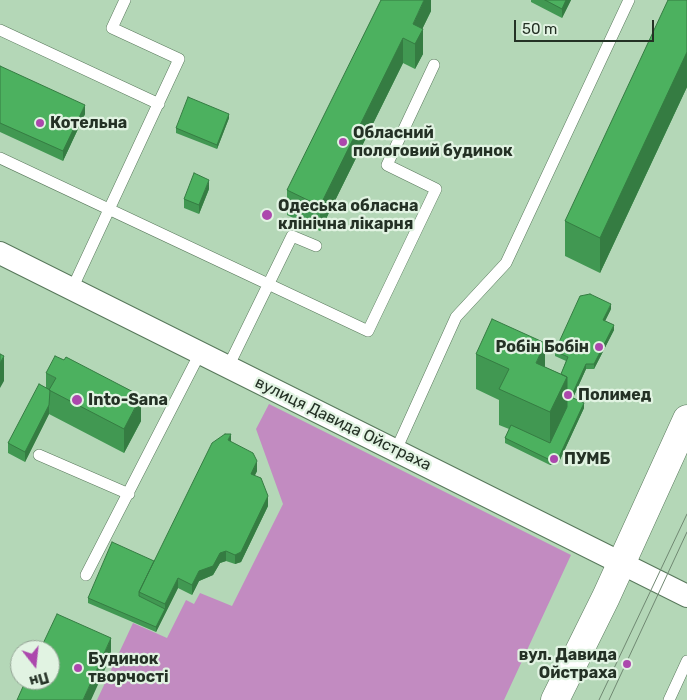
<!DOCTYPE html>
<html>
<head>
<meta charset="utf-8">
<style>
	body { margin:0 }
	#map { position:relative; width:687px; height:700px; overflow:hidden; background:#b4d7b7; font-family:Rubik,sans-serif }
	canvas { display:block }
	.north { position:absolute; left:10px; top:640px; width:50px; height:50px; box-sizing:border-box; background:#e1f3e2; border:1px solid #95a596; border-radius:50%; rotate:164deg; font-size:14px; font-weight:700; line-height:20px; text-align:center; color:#243125 }
	.north::after { content:''; display:block; margin:auto; width:18px; height:22px; background:#ac48ad; clip-path:polygon(50% 0,100% 100%,50% 72%,0 100%) }
	.scale { position:absolute; left:514px; top:20px; width:140px; height:22px; box-sizing:border-box; border:2px solid #243125; border-top:0; padding-left:6px; font-size:15px; line-height:18px; white-space:nowrap; color:#243125; -webkit-text-stroke:4px #e1f3e2; paint-order:stroke }
</style>
</head>
<body>
<div id="map">
<canvas width="687" height="700"></canvas>
<div class="north">Пн</div>
<div class="scale">50 m</div>
</div>
<script>
const ctx = document.querySelector('canvas').getContext('2d');
ctx.lineJoin = 'round';
function fill(path, color) {
  ctx.fillStyle = color;
  ctx.fill(path, 'evenodd');
}
function toPath(rows) {
  const path = new Path2D();
  for (const r of rows) {
    path.moveTo(r[0], r[1]);
    for (let i = 2; i < r.length; i += 2) path.lineTo(r[i], r[i + 1]);
  }
  return path;
}
function strokePath(path, color, width, dash) {
  ctx.strokeStyle = color;
  ctx.lineWidth = width;
  ctx.lineCap = dash ? 'butt' : 'round';
  ctx.setLineDash(dash || []);
  ctx.stroke(path);
}
function label(font, color, halo, rows, align = 'center') {
  ctx.font = font + ' Rubik,sans-serif';
  ctx.lineWidth = 4.5;
  ctx.setLineDash([]);
  ctx.textBaseline = 'middle';
  ctx.strokeStyle = halo;
  ctx.fillStyle = color;
  for (const [text, x, y, turn = 0] of rows) {
    ctx.save();
    ctx.translate(x, y);
    ctx.rotate((+turn || 0) * Math.PI / 180);
    ctx.textAlign = isNaN(turn) ? turn : align;
    if (halo) ctx.strokeText(text, 0, 0);
    ctx.fillText(text, 0, 0);
    ctx.restore();
  }
}
fill(toPath([
	[269,404,571,555,504,700,97,700,133,623,167,638,186,600,194,604,200,593,232,606,283,504,256,429]
]), '#c28bc1');
const service = toPath([
	[0,30,159,104],
	[0,158,368,331,436,189,387,165,434,65],
	[72,289,179,59,112,28,125,0],
	[228,367,292,236,316,246],
	[396,450,456,317,506,263,629,0],
	[39,455,129,494],
	[86,575,200,353],
	[669,700,687,661]
]);
const minor = toPath([
	[0,253,687,596]
]);
const trunk = toPath([
	[555,700,606,597,687,419]
]);
strokePath(service, '#59795c', 12);
strokePath(minor, '#59795c', 24);
strokePath(trunk, '#59795c', 29);
strokePath(service, '#fff', 11);
strokePath(minor, '#fff', 22);
strokePath(trunk, '#fff', 28);
strokePath(toPath([
	[599,700,687,514],
	[609,700,687,532]
]), '#708872', 1);
fill(toPath([
	[431,0,431,11,422,29,423,54,415,69,403,63,320,231,287,215,287,190],
	[531,0,571,0,562,18,531,2],
	[687,0,687,87,600,273,565,256,565,221],
	[0,66,85,114,63,161,0,132],
	[229,118,217,149,176,133,176,128],
	[209,189,199,214,184,208,184,199],
	[611,309,605,321,614,330,594,369,586,369,573,398,584,408,559,462,550,465,505,443,505,438,509,429,499,425,499,400,476,389,476,354,545,367,561,374,566,361,555,356,555,351],
	[46,373,141,421,124,453,49,414,25,462,8,453,8,443,46,388],
	[231,442,257,471,255,475,268,506,241,562,235,564,226,561,220,563,213,575,199,581,192,595,178,588,156,632,88,603,88,598,154,561]
]), '#419852');
fill(toPath([
	[424,0,431,0,431,11,415,44,413,24],
	[566,0,571,0,562,18,562,9],
	[423,29,423,54,415,69,415,44],
	[403,38,403,63,320,231,320,206],
	[687,52,687,87,600,273,600,238],
	[85,105,85,114,63,161,63,151],
	[229,114,229,118,217,149,217,145],
	[209,180,209,189,199,214,199,205],
	[611,304,611,309,603,325,603,320],
	[614,325,614,330,594,369,594,364],
	[545,343,545,378,536,363],
	[4,356,4,381,0,388,0,363],
	[586,364,586,369,571,402,571,397],
	[567,377,567,412,550,448,550,412],
	[141,396,141,421,124,453,124,429],
	[584,403,584,408,559,462,550,465,550,460],
	[49,405,49,414,25,462,25,452],
	[231,434,231,444,228,440],
	[257,461,257,471,251,483,251,474],
	[268,496,268,506,241,562,235,564,235,555],
	[226,551,226,561,220,563,213,575,199,581,192,595,192,585,199,571,220,553],
	[178,578,178,588,165,614,165,604],
	[165,609,165,614,156,632,156,627],
	[111,638,111,656,91,700,83,700]
]), '#357c42');
const building = toPath([
	[381,0,424,0,413,24,423,29,415,44,403,38,320,206,287,190,381,0],
	[545,0,566,0,562,9,545,0],
	[668,0,687,0,687,52,600,238,565,221,668,0],
	[0,66,85,105,63,151,0,123,0,66],
	[188,97,229,114,217,145,176,128,188,97],
	[194,173,209,180,199,205,184,199,194,173],
	[590,294,611,304,603,320,614,325,594,364,586,364,571,397,584,403,559,457,550,460,505,438,511,425,550,443,567,407,567,377,561,374,568,357,555,351,580,296,590,294],
	[492,319,545,343,536,363,567,377,550,412,499,389,509,369,476,354,492,319],
	[0,354,4,356,0,363,0,354],
	[55,356,64,360,66,357,141,396,124,429,49,390,56,378,46,373,55,356],
	[39,384,50,390,49,405,25,452,8,443,39,384],
	[225,434,231,434,228,440,253,453,257,461,251,474,261,478,268,496,241,552,235,555,226,551,220,553,213,566,199,571,192,585,178,578,165,604,139,592,212,443,225,434],
	[112,542,154,561,139,592,139,596,165,609,156,627,88,598,112,542],
	[57,614,111,638,83,700,17,700,26,680,50,680,50,650,40,650,57,614]
]);
fill(building, '#4cb15f');
strokePath(building, '#357c42', 1);
for (const [x, y, r, color] of [
	[40,123,5,"#ac48ad"],
	[343,142,5,"#ac48ad"],
	[267,215,6,"#ac48ad"],
	[599,347,5,"#ac48ad"],
	[568,395,5,"#ac48ad"],
	[77,400,6,"#ac48ad"],
	[554,459,5,"#ac48ad"],
	[627,664,5,"#ac48ad"],
	[78,668,5,"#ac48ad"]
]) {
  const dot = new Path2D();
  dot.arc(x, y, r, 0, 2 * Math.PI);
  ctx.fillStyle = color;
  ctx.fill(dot);
  strokePath(dot, '#e1f3e2', 2);
}
label('bold 16px', '#243125', '#e1f3e2', [
	["Котельна",50,123],
	["Обласний",353,133],
	["пологовий будинок",353,151],
	["Одеська обласна",278,206],
	["клінічна лікарня",278,224],
	["Робін Бобін",589,347,"right"],
	["Полимед",578,395],
	["Into-Sana",88,400],
	["ПУМБ",564,459],
	["вул. Давида",617,655,"right"],
	["Ойстраха",617,673,"right"],
	["Будинок",88,659],
	["творчості",88,677]
], 'left');
label('16px', '#243125', '#e1f3e2', [
	["вулиця Давида Ойстраха",343,424,26]
]);
</script>
</body>
</html>
